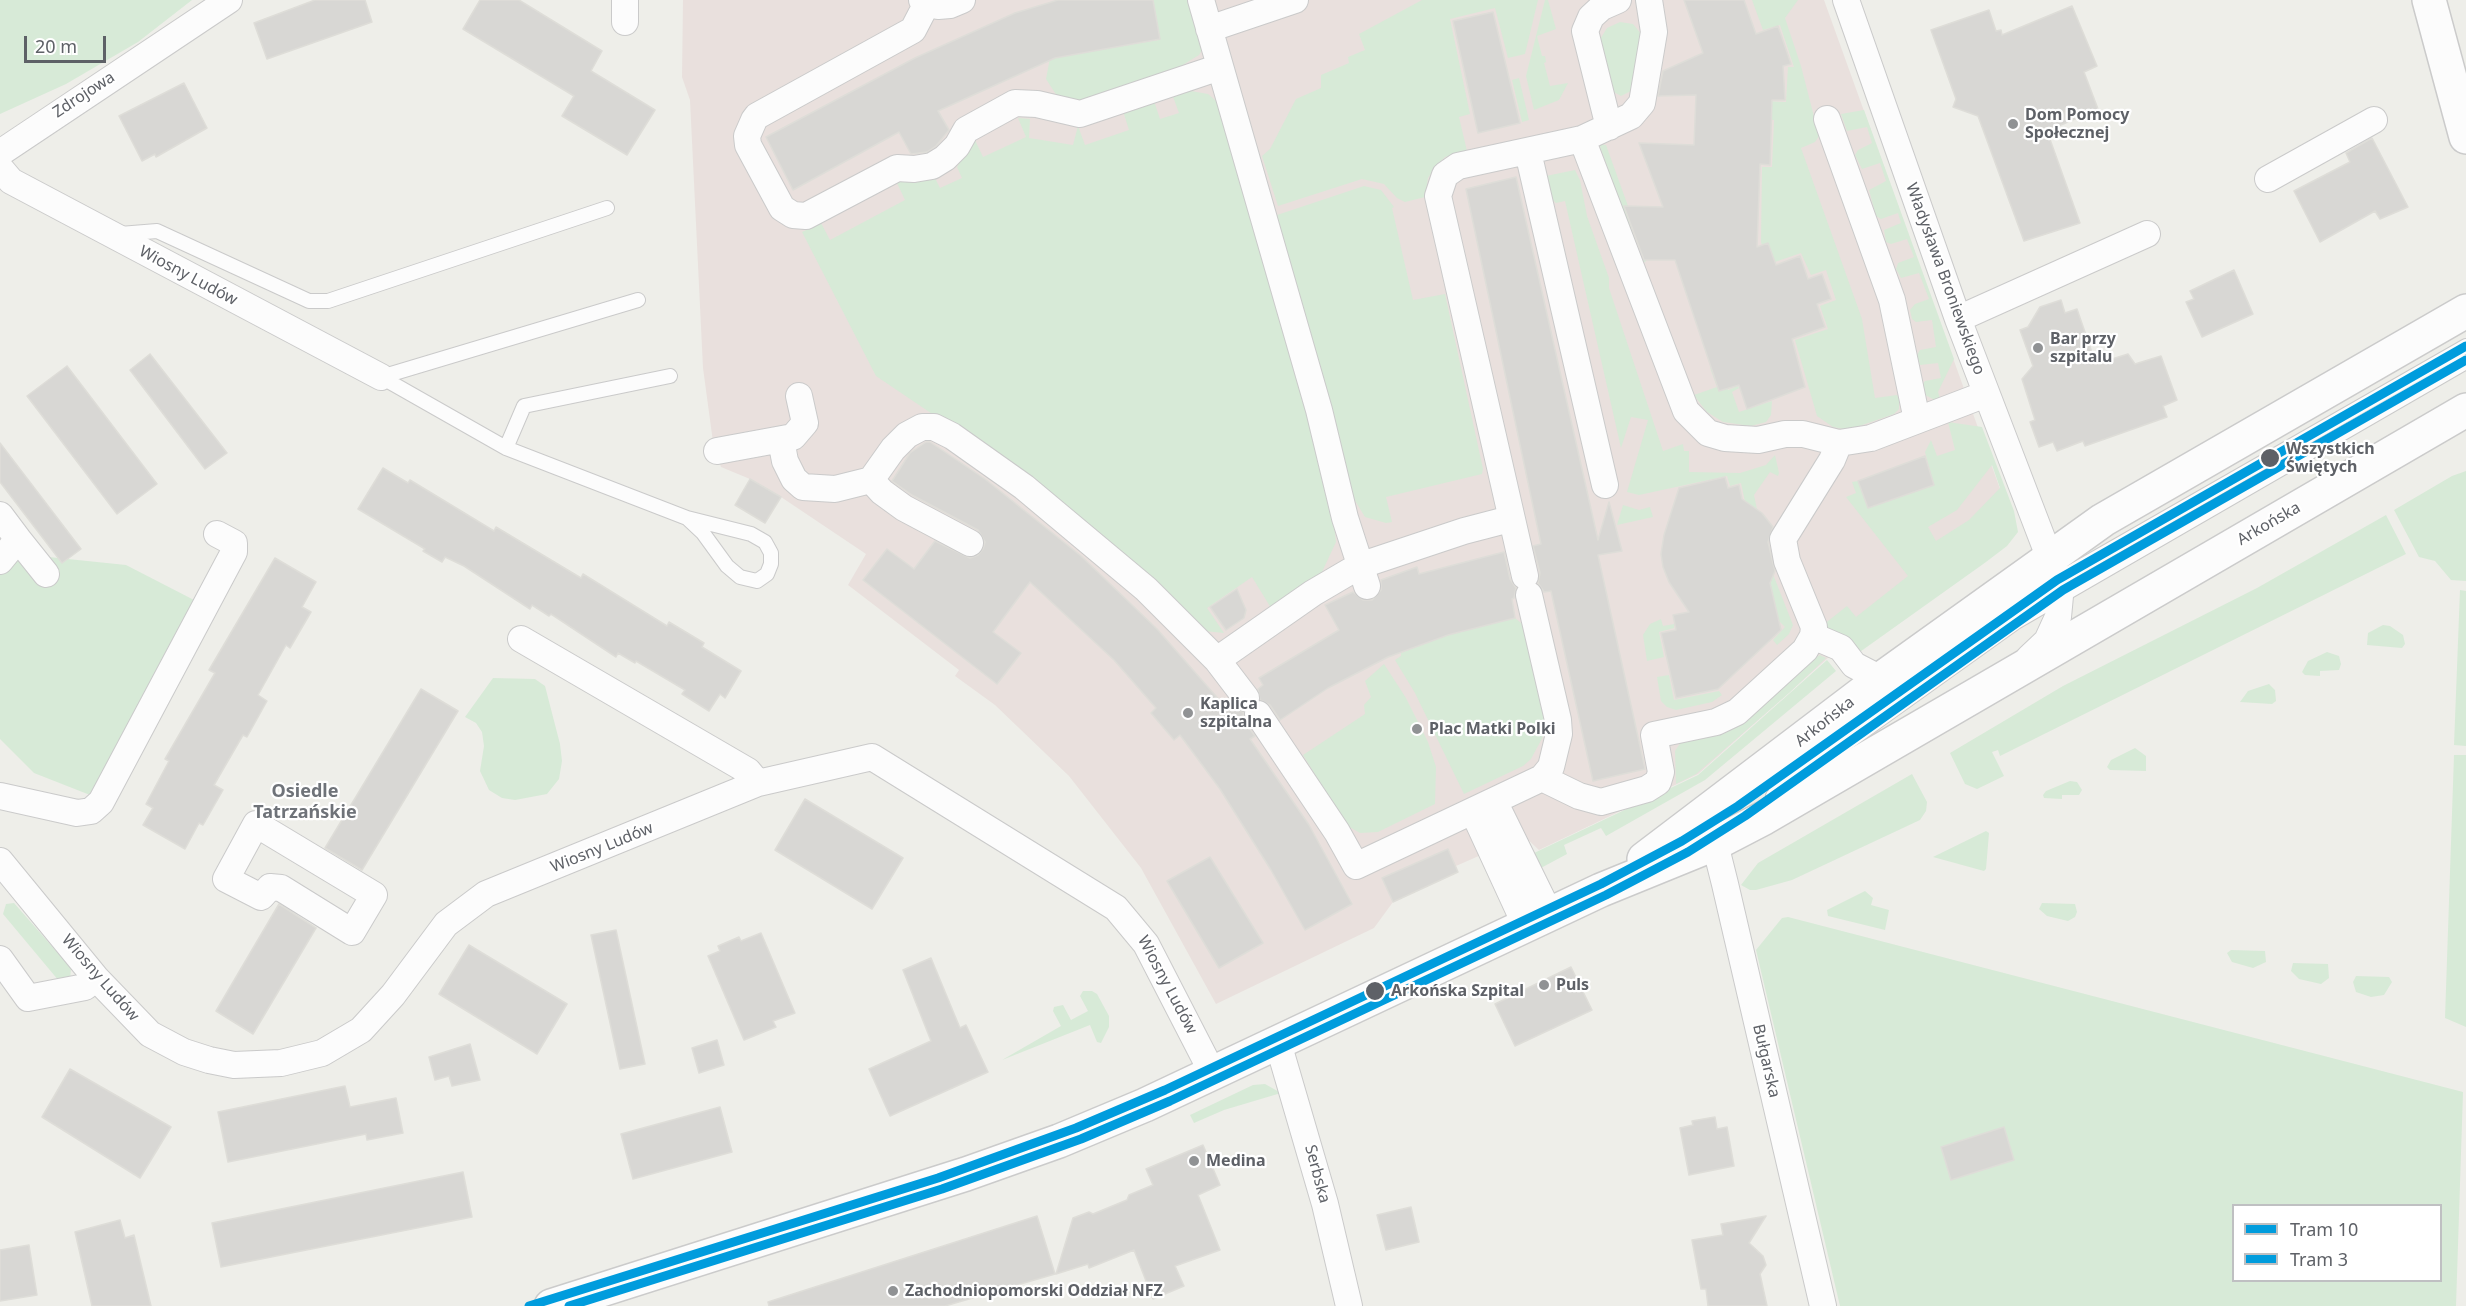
<!DOCTYPE html>
<html>
<head>
<meta charset="utf-8">
<style>
	body { margin:0 }
	#map { position:relative; width:2466px; height:1306px; overflow:hidden; background:#eeeee9; font-family:"Noto Sans",sans-serif }
	canvas { display:block }
	.legend { position:absolute; left:2232px; top:1204px; width:210px; height:78px; box-sizing:border-box; background:#fff; border:2px solid #bfc0c2; margin:0; padding:8px 10px; list-style:none; font-size:18px; color:#5e6167 }
	.legend li { display:flex; align-items:center; gap:12px; height:30px }
	.legend b { width:30px; border:2px solid #bfc0c2 }
	.scale { position:absolute; left:24px; top:36px; width:82px; height:27px; box-sizing:border-box; border:3px solid #5e6167; border-top:0; padding-left:8px; font-size:18px; line-height:21px; white-space:nowrap; color:#5e6167; -webkit-text-stroke:4px #fff; paint-order:stroke }
</style>
</head>
<body>
<div id="map">
<canvas width="2466" height="1306"></canvas>
<ul class="legend">
<li><b style="height:8px;background:#009cdd"></b>Tram 10</li>
<li><b style="height:8px;background:#009cdd"></b>Tram 3</li>
</ul>
<div class="scale">20 m</div>
</div>
<script>
const ctx = document.querySelector('canvas').getContext('2d');
ctx.lineJoin = 'round';
function fill(path, color) {
  ctx.fillStyle = color;
  ctx.fill(path, 'evenodd');
}
function toPath(rows) {
  const path = new Path2D();
  for (const r of rows) {
    path.moveTo(r[0], r[1]);
    for (let i = 2; i < r.length; i += 2) path.lineTo(r[i], r[i + 1]);
  }
  return path;
}
function strokePath(path, color, width, dash) {
  ctx.strokeStyle = color;
  ctx.lineWidth = width;
  ctx.lineCap = dash ? 'butt' : 'round';
  ctx.setLineDash(dash || []);
  ctx.stroke(path);
}
function label(font, color, halo, rows, align = 'center') {
  ctx.font = font + ' "Noto Sans",sans-serif';
  ctx.lineWidth = 4.5;
  ctx.setLineDash([]);
  ctx.textBaseline = 'middle';
  ctx.strokeStyle = halo;
  ctx.fillStyle = color;
  for (const [text, x, y, turn = 0] of rows) {
    ctx.save();
    ctx.translate(x, y);
    ctx.rotate((+turn || 0) * Math.PI / 180);
    ctx.textAlign = isNaN(turn) ? turn : align;
    if (halo) ctx.strokeText(text, 0, 0);
    ctx.fillText(text, 0, 0);
    ctx.restore();
  }
}
fill(toPath([
	[683,0,1824,0,2012,522,1830,656,1698,774,1539,850,1524,836,1456,866,1458,872,1393,902,1374,928,1216,1004,1141,868,1069,776,995,705,955,676,959,670,848,585,866,554,781,497,750,479,721,467,713,442,703,368,690,100,682,77]
]), '#e9e0dd');
fill(toPath([
	[0,0,192,0,138,42,66,84,0,114],
	[1153,0,1192,0,1205,45,1199,55,1178,68,1078,102,1059,99,1046,79,1050,58,1159,40],
	[1422,0,1538,0,1525,54,1508,58,1495,8,1450,19,1470,114,1459,117,1467,151,1445,157,1435,167,1428,178,1425,197,1405,202,1397,198,1384,184,1362,179,1278,206,1262,156,1270,149,1296,99,1321,88,1321,75,1349,63,1348,57,1365,50,1359,34],
	[1545,0,1548,0,1556,29,1537,36,1542,56,1545,56,1546,62,1544,63,1550,86,1568,83,1559,100,1534,110,1526,76],
	[1752,0,1798,0,1785,18,1801,66,1819,136,1815,142,1801,148,1862,319,1875,398,1897,395,1899,399,1899,409,1894,414,1848,430,1833,427,1817,416,1795,340,1828,329,1820,306,1836,300,1826,270,1811,275,1801,253,1769,264,1761,242,1762,167,1772,167,1774,120,1763,119,1763,101,1786,102,1788,67,1794,67,1780,25,1763,30],
	[1620,22,1633,24,1642,35,1633,90,1621,96,1612,91,1599,41,1607,28],
	[1519,78,1529,120,1522,122,1512,80],
	[1185,90,1208,94,1222,106,1332,506,1336,542,1322,572,1271,608,1252,577,1207,608,1224,633,1204,631,996,457,876,376,802,232,821,223,830,240,905,200,896,181,904,178,935,178,940,188,962,178,957,167,974,138,983,157,1026,137,1018,118,1030,119,1029,138,1073,145,1078,126,1085,145,1129,130,1123,111,1154,101,1160,119,1179,113,1172,94],
	[1864,110,1954,359,1938,392,1940,398,1935,400,1925,395,1922,385,1925,381,1941,378,1938,363,1920,365,1917,355,1920,350,1936,347,1932,320,1916,322,1912,319,1910,310,1915,304,1929,299,1919,273,1901,278,1896,269,1898,263,1914,257,1907,239,1891,244,1886,242,1884,230,1901,223,1898,213,1881,219,1876,216,1869,190,1886,181,1880,163,1862,169,1855,155,1858,150,1872,143,1867,127,1847,131,1841,114],
	[1599,144,1606,145,1628,206,1624,207,1642,260,1647,260,1645,262,1642,262],
	[1575,170,1580,180,1587,216,1609,278,1609,288,1663,451,1683,444,1684,451,1689,451,1689,472,1740,473,1766,465,1775,455,1779,473,1778,476,1770,472,1754,495,1758,514,1748,516,1741,483,1730,486,1727,476,1639,495,1627,492,1648,420,1631,417,1621,448,1565,201,1556,203,1545,193,1541,177],
	[1364,186,1381,190,1394,207,1392,208,1413,300,1445,294,1483,469,1482,474,1386,497,1392,522,1386,523,1365,517,1354,499,1277,215],
	[1719,365,1728,390,1738,386,1739,388,1732,392,1739,412,1772,401,1771,415,1766,422,1751,426,1723,422,1707,412,1699,402,1694,395,1717,387,1710,368],
	[1948,422,1982,427,2014,511,2018,532,2007,546,1986,562,1857,654,1823,625,1847,606,1856,617,1908,576,1846,497,1856,493,1852,482,1858,481,1869,508,1934,485,1925,452,1931,440,1937,456,1955,450],
	[1992,465,2000,488,1969,520,1936,541,1928,527,1957,510],
	[2466,471,2466,581,2451,580,2435,561,2419,557,2394,510,2452,476],
	[1623,505,1639,510,1650,507,1653,517,1617,525],
	[2386,515,2406,554,2000,756,1998,750,1992,752,2004,776,1977,789,1965,784,1950,753,2063,686,2257,588],
	[0,552,126,565,194,600,95,791,90,795,34,773,0,739],
	[1765,554,1793,625,1789,634,1777,645,1773,640,1785,627,1769,611],
	[2460,590,2466,591,2466,746,2454,745],
	[1515,618,1521,623,1529,623,1546,731,1531,759,1523,766,1464,794,1415,693,1395,660,1401,656,1401,653,1448,635],
	[1661,619,1663,626,1674,624,1674,628,1659,632,1664,657,1647,661,1643,635,1650,624],
	[2383,625,2390,626,2403,635,2405,644,2402,648,2367,645,2368,633],
	[2327,652,2339,656,2341,664,2339,670,2320,671,2320,676,2305,675,2302,672,2308,661],
	[1820,655,1826,658,1789,693,1696,774,1676,784,1675,751,1683,739],
	[1827,660,1836,671,1705,780,1606,836,1601,828,1564,845,1567,854,1539,869,1532,854,1698,775],
	[1384,664,1406,698,1428,742,1436,767,1435,804,1378,832,1360,833,1346,825,1303,755,1365,714,1364,705,1371,697,1365,681],
	[1669,675,1674,700,1719,691,1722,695,1712,702,1676,710,1667,707,1661,701,1657,677],
	[493,678,535,679,545,686,560,744,562,761,559,779,547,794,515,800,502,798,489,790,480,771,484,746,482,732,476,723,465,717],
	[2269,684,2275,690,2276,701,2272,704,2240,702,2248,691],
	[2135,748,2146,756,2146,771,2110,770,2107,767,2111,760],
	[2454,755,2466,755,2466,1027,2445,1018],
	[1912,774,1927,802,1926,811,1920,820,1792,880,1756,890,1750,890,1741,885,1758,863],
	[2070,781,2077,782,2082,790,2079,795,2062,795,2062,799,2044,798,2043,795,2046,791],
	[1986,831,1989,833,1986,869,1984,871,1933,857],
	[1865,891,1873,898,1871,905,1889,910,1885,930,1828,916,1827,910],
	[14,903,71,968,70,980,59,981,3,914,6,904],
	[2042,903,2075,904,2077,912,2075,917,2068,921,2047,916,2039,909],
	[1788,917,2463,1092,2456,1306,1840,1306,1756,950,1782,918],
	[2234,1206,2440,1206,2440,1280,2234,1280],
	[2231,950,2265,951,2266,962,2253,968,2232,962,2227,953],
	[2293,963,2328,964,2329,978,2321,984,2299,979,2291,971],
	[2356,976,2389,977,2392,982,2384,995,2371,997,2356,992,2353,982],
	[1083,991,1092,991,1097,994,1109,1016,1109,1027,1101,1043,1097,1042,1090,1025,1002,1060,1061,1026,1053,1011,1054,1007,1063,1005,1071,1020,1088,1011,1080,996],
	[1265,1084,1281,1093,1224,1110,1194,1123,1190,1115,1253,1085]
]), '#d7ead7');
const building = toPath([
	[315,0,365,0,372,22,267,59,254,23,315,0],
	[480,0,519,0,602,51,591,71,655,110,627,155,562,116,574,96,463,29,480,0],
	[1058,0,1153,0,1160,39,1055,58,938,111,949,130,936,146,927,152,911,154,899,132,793,190,766,137,915,58,1015,13,1058,0],
	[1684,0,1744,0,1756,34,1778,26,1791,64,1783,66,1785,100,1772,100,1770,165,1760,164,1757,247,1768,243,1776,265,1800,256,1808,279,1822,274,1831,299,1817,304,1825,327,1792,339,1805,387,1747,409,1739,385,1719,391,1675,260,1644,260,1624,206,1663,207,1639,143,1694,145,1696,95,1658,96,1663,71,1703,53,1684,0],
	[2072,6,2097,66,2084,72,2098,109,2047,131,2080,223,2024,241,1978,116,1953,107,1956,99,1931,30,1989,10,1996,31,2001,30,2002,35,2072,6],
	[1493,12,1520,123,1478,133,1453,21,1493,12],
	[184,83,207,128,156,157,155,154,142,161,119,116,184,83],
	[2372,138,2408,207,2380,219,2375,211,2320,242,2294,191,2350,162,2346,153,2372,138],
	[1516,177,1598,540,1609,502,1622,551,1598,555,1645,769,1593,781,1551,591,1544,592,1538,583,1540,573,1533,546,1541,544,1466,189,1516,177],
	[2234,270,2253,314,2202,337,2186,302,2194,299,2190,291,2234,270],
	[2061,300,2065,313,2077,309,2096,364,2128,354,2135,364,2161,356,2177,400,2163,406,2167,417,2085,446,2083,441,2057,451,2053,442,2039,447,2030,422,2035,420,2022,379,2033,366,2020,330,2028,327,2040,307,2061,300],
	[150,354,227,453,205,469,130,370,150,354],
	[67,366,157,484,117,514,27,396,67,366],
	[926,442,930,442,985,479,1081,556,1157,629,1229,711,1234,707,1243,712,1245,722,1255,736,1250,739,1309,825,1352,904,1305,930,1271,870,1220,789,1180,735,1174,740,1151,713,1156,708,1114,660,1030,582,993,632,1021,653,997,684,863,580,887,549,914,569,935,541,970,558,978,555,983,549,985,542,978,530,912,495,892,481,910,453,926,442],
	[0,443,81,549,62,563,0,482,0,443],
	[1925,456,1934,485,1868,508,1858,481,1925,456],
	[383,468,408,483,410,480,494,531,496,527,581,578,583,574,667,626,669,622,704,643,702,647,741,671,725,698,720,694,709,711,682,694,685,690,636,661,635,663,618,653,616,657,551,614,549,616,532,605,530,609,464,566,445,557,442,562,423,551,425,549,358,509,383,468],
	[1725,477,1728,488,1739,485,1742,499,1762,513,1773,527,1768,542,1775,571,1770,583,1781,630,1718,689,1676,698,1661,633,1676,630,1673,615,1689,612,1669,582,1663,567,1661,554,1664,535,1679,488,1725,477],
	[750,479,781,497,765,523,735,505,750,479],
	[1504,552,1510,579,1516,588,1514,598,1512,599,1515,618,1448,635,1388,657,1328,688,1280,720,1270,705,1260,700,1258,689,1263,685,1259,678,1339,630,1325,605,1353,592,1363,600,1372,600,1381,590,1381,580,1417,567,1419,574,1504,552],
	[275,558,316,582,302,607,311,612,290,648,286,645,258,695,267,701,247,737,243,735,214,785,223,790,203,825,199,823,185,849,143,825,153,808,146,804,169,761,165,759,215,673,209,670,275,558],
	[1237,589,1246,610,1244,618,1226,630,1210,607,1237,589],
	[421,689,458,711,362,870,325,848,421,689],
	[805,799,903,858,872,909,775,850,805,799],
	[1448,849,1458,872,1393,902,1382,878,1448,849],
	[1210,857,1263,943,1219,968,1167,881,1210,857],
	[279,904,316,928,253,1034,216,1011,279,904],
	[616,930,645,1064,620,1069,591,935,616,930],
	[761,933,795,1013,773,1021,776,1027,744,1040,708,956,720,951,718,946,739,937,741,941,761,933],
	[469,945,567,1004,537,1054,439,994,469,945],
	[931,958,960,1028,966,1025,988,1072,890,1116,869,1069,931,1041,903,970,931,958],
	[1571,967,1592,1010,1515,1046,1495,1004,1571,967],
	[717,1040,724,1065,699,1073,692,1048,717,1040],
	[470,1044,480,1080,452,1086,449,1076,435,1080,429,1057,470,1044],
	[70,1069,171,1127,140,1178,42,1117,70,1069],
	[345,1086,350,1107,396,1098,403,1133,367,1140,366,1134,228,1162,218,1112,345,1086],
	[720,1107,732,1152,633,1179,621,1134,720,1107],
	[1715,1117,1717,1129,1727,1127,1734,1166,1689,1175,1680,1128,1693,1125,1692,1121,1715,1117],
	[2004,1127,2014,1160,1951,1180,1941,1147,2004,1127],
	[1203,1145,1220,1185,1198,1195,1220,1250,1175,1266,1184,1286,1153,1299,1134,1250,1089,1268,1088,1264,1056,1274,1073,1218,1089,1212,1093,1214,1127,1200,1129,1195,1153,1185,1146,1169,1203,1145],
	[463,1172,472,1217,221,1267,212,1223,463,1172],
	[1411,1207,1419,1242,1386,1250,1377,1215,1411,1207],
	[1037,1216,1055,1274,945,1306,769,1306,768,1302,1037,1216],
	[1766,1216,1749,1243,1763,1256,1766,1265,1760,1274,1767,1306,1708,1306,1706,1289,1701,1289,1692,1240,1723,1235,1721,1224,1766,1216],
	[120,1220,125,1238,134,1235,151,1306,92,1306,75,1232,120,1220],
	[29,1245,37,1295,0,1301,0,1250,29,1245]
]);
fill(building, '#d8d7d4');
strokePath(building, '#deddd8', 1.5);
const lane = toPath([
	[120,234,157,231,309,301,328,301,607,208],
	[381,377,506,448,687,518,703,533,727,566,740,577,757,581,767,574,771,564,771,553,765,542,751,534,687,518],
	[381,377,638,300],
	[506,448,524,406,670,376],
	[1770,783,2057,580,2466,346],
	[1773,796,2016,622,2466,362]
]);
const street = toPath([
	[922,0,938,6,950,5,962,0],
	[1201,0,1319,410,1345,518,1367,586],
	[1846,0,1958,319,2055,572,2060,596,2058,617,2047,641,2029,658],
	[927,3,913,30,757,116,754,120,747,136,748,145,782,208,793,215,806,216,897,168,914,169,932,166,945,158,957,146,966,130,1015,103,1037,104,1080,114,1220,67],
	[625,22,625,0],
	[1209,29,1295,0],
	[1827,119,1892,300,1917,420],
	[1609,127,1585,31,1591,17,1602,7,1618,0],
	[1582,139,1631,116,1642,103,1654,32,1649,0],
	[1528,152,1605,485],
	[0,153,229,0],
	[0,168,11,181,381,377],
	[2268,179,2374,120],
	[1958,319,2147,234],
	[781,440,785,461,794,479,803,487,835,489,871,480,882,492,904,508,970,543],
	[717,451,793,437,805,423,799,396],
	[871,480,893,449,907,435,922,427,934,427,952,436,1024,487,1146,589,1217,660,1246,698],
	[0,515,18,539,0,561],
	[18,539,46,574],
	[1525,576,1438,196,1445,175,1458,166,1582,139,1686,411,1708,433,1725,438,1758,440,1785,434,1803,434,1839,443,1871,438,1986,394],
	[1813,636,1841,648,1854,665,1881,679],
	[521,639,748,771,758,783],
	[1217,660,1313,593,1359,566,1464,531,1510,519],
	[1258,714,1337,832,1356,866,1542,778,1551,767,1559,734,1558,720,1529,595],
	[1542,778,1579,796,1601,802,1647,789,1658,782,1661,772,1654,735,1716,722,1737,712,1805,650,1813,636,1814,627,1787,561,1783,539,1832,460,1839,443],
	[0,796,77,813,91,811,101,802,234,552,234,543,217,534],
	[1494,801,1550,915],
	[1473,811,1526,926],
	[256,824,374,895,352,932,281,888,270,887,261,897,226,879,256,824],
	[1706,829,1716,848,1725,884,1823,1306],
	[0,861,96,978,150,1034,184,1052,209,1060,234,1065,281,1063,322,1053,361,1030,393,995,446,924,486,894,758,783,872,757,1116,908,1146,944,1213,1074],
	[0,959,28,998,85,987,96,978],
	[1278,1043,1325,1204,1349,1306]
]);
const secondary = toPath([
	[2429,0,2466,137],
	[1644,859,1881,679,2103,520,2466,311],
	[551,1306,966,1174,1059,1141,1145,1105,1601,890,1714,844,1764,818,2466,410]
]);
strokePath(lane, '#cacaca', 16);
strokePath(street, '#cacaca', 28);
strokePath(secondary, '#cbcbcb', 36);
strokePath(lane, '#fcfcfc', 14);
strokePath(street, '#fcfcfc', 26);
strokePath(secondary, '#fcfcfc', 33);
strokePath(toPath([
	[529,1306,938,1178,1076,1128,1165,1090,1601,884,1682,841,1738,806,2057,580,2466,346]
]), '#009cdd', 9);
strokePath(toPath([
	[569,1306,942,1189,1081,1139,1170,1101,1606,895,1688,852,1745,816,2063,590,2466,360]
]), '#009cdd', 9);
for (const [x, y, r, color] of [
	[2013,124,6,"#909294"],
	[2038,348,6,"#909294"],
	[2270,458,10,"#5e6167"],
	[1188,713,6,"#909294"],
	[1417,729,6,"#909294"],
	[1544,985,6,"#909294"],
	[1375,991,10,"#5e6167"],
	[1194,1161,6,"#909294"],
	[893,1291,6,"#909294"]
]) {
  const dot = new Path2D();
  dot.arc(x, y, r, 0, 2 * Math.PI);
  ctx.fillStyle = color;
  ctx.fill(dot);
  strokePath(dot, '#fff', 2);
}
label('16px', '#5e6167', '#fff', [
	["Zdrojowa",84,95,-33],
	["Wiosny Ludów",188,276,28],
	["Władysława Broniewskiego",1945,279,70],
	["Arkońska",2269,524,-30],
	["Arkońska",1825,722,-38],
	["Wiosny Ludów",602,848,-22],
	["Wiosny Ludów",100,978,49],
	["Wiosny Ludów",1167,985,62],
	["Bułgarska",1766,1061,77],
	["Serbska",1317,1174,75]
]);
label('bold 16px', '#5e6167', '#fff', [
	["Dom Pomocy",2025,115],
	["Społecznej",2025,133],
	["Bar przy",2050,339],
	["szpitalu",2050,357],
	["Kaplica",1200,704],
	["szpitalna",1200,722],
	["Plac Matki Polki",1429,729],
	["Puls",1556,985],
	["Medina",1206,1161],
	["Zachodniopomorski Oddział NFZ",905,1291]
], 'left');
label('bold 16px', '#5e6167', '#fff', [
	["Wszystkich",2286,449],
	["Świętych",2286,467],
	["Arkońska Szpital",1391,991]
], 'left');
label('bold 18px', '#6f7379', '#fff', [
	["Osiedle",305,792],
	["Tatrzańskie",305,813]
]);
</script>
</body>
</html>
